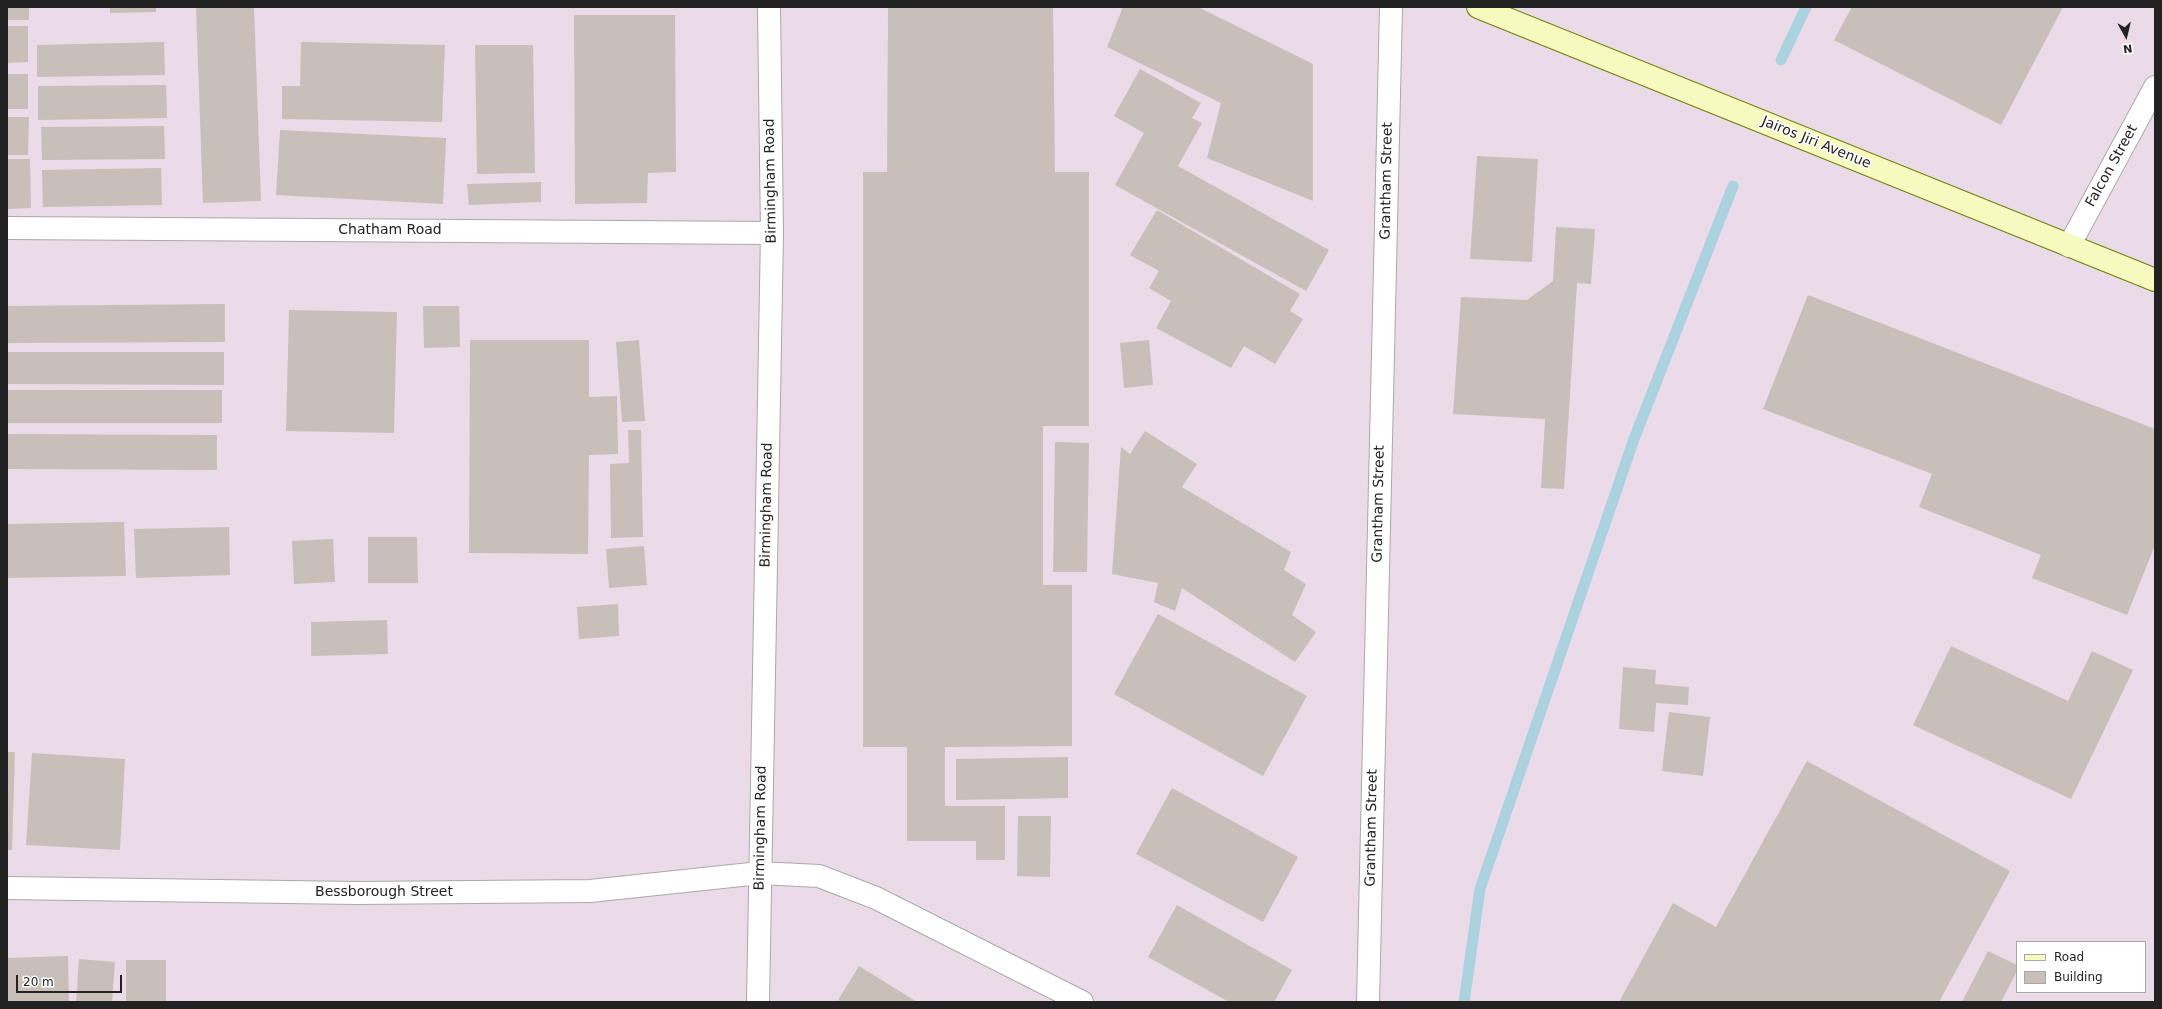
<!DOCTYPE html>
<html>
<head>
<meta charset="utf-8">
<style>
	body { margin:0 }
	#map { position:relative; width:2162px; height:1009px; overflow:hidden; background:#f2efe9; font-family:"DejaVu Sans",sans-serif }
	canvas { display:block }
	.frame { position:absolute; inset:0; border:8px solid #222; pointer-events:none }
	.legend { position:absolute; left:2016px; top:941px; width:130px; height:52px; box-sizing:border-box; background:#fff; border:1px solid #a7a7a7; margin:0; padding:5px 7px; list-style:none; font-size:12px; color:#222 }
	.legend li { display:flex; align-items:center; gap:8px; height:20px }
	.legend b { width:20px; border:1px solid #a7a7a7 }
	.north { position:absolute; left:2106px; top:16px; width:40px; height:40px; -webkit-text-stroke:3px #fff; paint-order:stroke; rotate:172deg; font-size:11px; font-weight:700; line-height:16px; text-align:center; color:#222 }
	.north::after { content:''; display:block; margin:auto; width:14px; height:18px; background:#222; clip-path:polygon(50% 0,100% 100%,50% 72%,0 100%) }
	.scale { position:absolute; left:16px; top:975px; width:106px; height:18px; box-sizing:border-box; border:2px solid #222; border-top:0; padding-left:5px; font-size:12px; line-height:14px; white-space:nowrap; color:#222; -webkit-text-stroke:3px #fff; paint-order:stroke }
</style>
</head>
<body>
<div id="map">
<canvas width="2162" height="1009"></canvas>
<div class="frame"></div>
<ul class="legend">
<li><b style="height:5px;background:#f7fabf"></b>Road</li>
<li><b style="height:11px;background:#c7bfb8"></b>Building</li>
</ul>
<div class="north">N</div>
<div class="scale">20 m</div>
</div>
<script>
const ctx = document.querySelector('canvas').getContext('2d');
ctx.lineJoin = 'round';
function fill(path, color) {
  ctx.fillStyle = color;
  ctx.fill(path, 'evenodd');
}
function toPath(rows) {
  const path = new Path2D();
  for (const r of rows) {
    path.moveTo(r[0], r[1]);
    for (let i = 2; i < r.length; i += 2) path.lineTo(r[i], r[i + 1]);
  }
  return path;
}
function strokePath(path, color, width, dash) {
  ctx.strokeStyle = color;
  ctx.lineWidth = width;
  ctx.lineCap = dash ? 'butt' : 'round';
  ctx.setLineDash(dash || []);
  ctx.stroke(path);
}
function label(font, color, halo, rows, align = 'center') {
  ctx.font = font + ' "DejaVu Sans",sans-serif';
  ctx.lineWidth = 3;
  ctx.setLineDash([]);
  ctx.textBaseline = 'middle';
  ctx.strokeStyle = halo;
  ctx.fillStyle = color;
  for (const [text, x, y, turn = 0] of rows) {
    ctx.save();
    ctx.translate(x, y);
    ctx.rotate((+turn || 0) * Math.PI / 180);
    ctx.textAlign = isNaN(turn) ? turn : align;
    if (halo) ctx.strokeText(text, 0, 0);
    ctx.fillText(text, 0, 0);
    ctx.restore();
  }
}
fill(toPath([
	[7,7,2155,7,2155,1002,7,1002],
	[2017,942,2145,942,2145,992,2017,992]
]), '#ebdbe8');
strokePath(toPath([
	[1781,60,1806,7],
	[1464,1002,1480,889,1634,439,1733,186]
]), '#aad3df', 11);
fill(toPath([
	[7,7,29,7,29,20,7,20],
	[110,7,156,7,156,12,110,13],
	[196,7,254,7,261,201,203,203],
	[888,7,1053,7,1055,172,1089,172,1089,426,1043,426,1043,585,1072,585,1072,746,945,747,945,806,1005,806,1005,860,976,860,976,841,907,841,907,747,863,747,863,172,887,172],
	[1123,7,1198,7,1313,64,1313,201,1207,158,1221,103,1107,47],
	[1852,7,2063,7,2001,125,1834,40],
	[574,15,675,15,676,172,648,173,647,203,575,204],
	[7,26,28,26,28,62,7,63],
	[164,42,165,75,37,77,37,45],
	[301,42,445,45,442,122,282,119,282,86,300,86],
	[475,45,533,45,535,173,477,174],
	[1140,69,1201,103,1192,118,1202,123,1178,166,1329,250,1306,291,1115,185,1144,133,1114,116],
	[7,74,28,74,28,109,7,109],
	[166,85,167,118,38,120,38,86],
	[7,117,29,117,28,155,7,155],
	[164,126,165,159,42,160,41,127],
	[280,130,446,138,443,204,276,195],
	[1477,156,1538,159,1532,262,1470,259],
	[7,159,30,159,31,208,7,209],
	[161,168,162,205,43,207,42,170],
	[541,182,541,202,469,205,467,184],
	[1157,210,1300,294,1290,311,1303,319,1275,364,1244,346,1231,368,1156,328,1171,301,1149,288,1159,271,1130,255],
	[1556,227,1595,229,1591,284,1577,283,1564,489,1541,488,1545,419,1453,414,1461,297,1527,300,1553,281],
	[1808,295,2155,429,2155,545,2127,615,2032,578,2041,555,1919,507,1932,474,1763,409],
	[225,304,225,342,7,343,7,306],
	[423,306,459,306,460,347,424,348],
	[289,310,397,312,394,433,286,431],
	[470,340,589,340,589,397,617,396,618,454,589,455,588,554,469,553],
	[639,340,645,421,622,422,616,342],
	[1149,340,1153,385,1124,388,1120,343],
	[7,352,224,352,224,385,7,384],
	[7,390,222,390,222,423,7,423],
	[628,430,641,430,643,537,611,538,610,464,629,463],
	[1145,431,1197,464,1182,487,1291,552,1284,570,1306,584,1292,615,1316,632,1295,662,1182,588,1175,611,1154,602,1158,583,1112,574,1121,447,1130,454],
	[7,434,217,435,217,470,7,469],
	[1055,442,1089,443,1087,572,1053,572],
	[124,522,126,576,7,578,7,524],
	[229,527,230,575,136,578,134,529],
	[368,537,417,537,418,583,368,583],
	[333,539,335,582,294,584,292,541],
	[644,546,647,585,609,588,606,549],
	[618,604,619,636,579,639,577,607],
	[1158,614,1307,696,1263,776,1114,694],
	[387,620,388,654,311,656,311,622],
	[1951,646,2068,701,2092,651,2133,670,2071,799,1913,725],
	[1623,667,1656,670,1655,684,1689,687,1688,705,1656,703,1654,732,1619,729],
	[1669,712,1710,717,1703,776,1662,771],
	[7,752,15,752,12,850,7,850],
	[32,753,125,759,120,850,26,845],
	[1068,757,1068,798,956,800,956,759],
	[1807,761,2010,871,1939,1002,1619,1002,1673,903,1716,927],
	[1172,788,1298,857,1263,922,1136,854],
	[1018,816,1051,816,1050,877,1017,876],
	[1177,905,1292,970,1274,1002,1229,1002,1148,957],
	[1988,951,2017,965,2017,971,2001,1002,1962,1002],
	[68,956,69,1002,7,1002,7,958],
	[79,959,115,962,112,1002,76,1002],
	[126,960,166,960,166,1002,126,1002],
	[859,966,917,1002,837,1002]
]), '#c7bfb8');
const street = toPath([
	[7,228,772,233],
	[2069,246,2155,87],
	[7,888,357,893,590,891,760,873,819,876,876,898,1082,1002],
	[758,1002,772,233,769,7],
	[1368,1002,1391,7]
]);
const secondary = toPath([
	[1478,7,2155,280]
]);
strokePath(street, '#a9a9a9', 24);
strokePath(secondary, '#707d05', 24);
strokePath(street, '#fff', 22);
strokePath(secondary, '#f7fabf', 22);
label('14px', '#222', '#fff', [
	["Jairos Jiri Avenue",1816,143,22],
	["Falcon Street",2112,166,-61],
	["Birmingham Road",771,181,-91],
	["Grantham Street",1387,181,-89],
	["Chatham Road",390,230],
	["Grantham Street",1379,504,-89],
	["Birmingham Road",767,505,-89],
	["Birmingham Road",761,828,-89],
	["Grantham Street",1372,828,-89],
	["Bessborough Street",384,892]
]);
</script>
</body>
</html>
